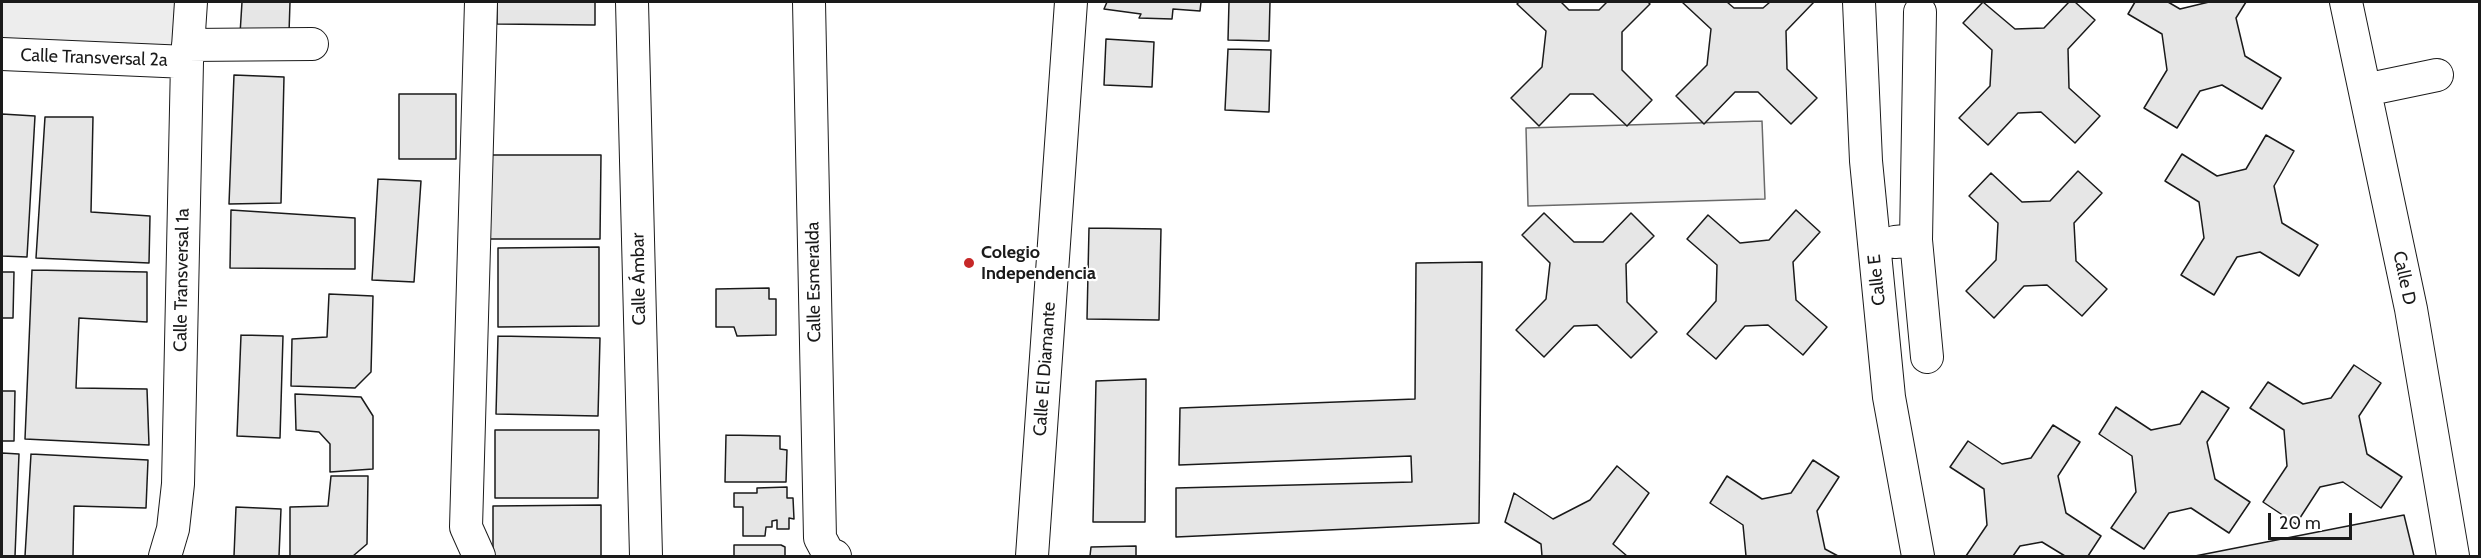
<!DOCTYPE html>
<html>
<head>
<meta charset="utf-8">
<style>
	body { margin:0 }
	#map { position:relative; width:2481px; height:558px; overflow:hidden; background:#fff; font-family:Cabin,sans-serif }
	canvas { display:block }
	.frame { position:absolute; inset:0; border:3px solid #1a1a1a; pointer-events:none }
	.scale { position:absolute; left:2268px; top:513px; width:84px; height:27px; box-sizing:border-box; border:3px solid #1a1a1a; border-top:0; padding-left:8px; font-size:18px; line-height:21px; white-space:nowrap; color:#1a1a1a; -webkit-text-stroke:4px #fff; paint-order:stroke }
</style>
</head>
<body>
<div id="map">
<canvas width="2481" height="558"></canvas>
<div class="frame"></div>
<div class="scale">20 m</div>
</div>
<script>
const ctx = document.querySelector('canvas').getContext('2d');
ctx.lineJoin = 'round';
function fill(path, color) {
  ctx.fillStyle = color;
  ctx.fill(path, 'evenodd');
}
function toPath(rows) {
  const path = new Path2D();
  for (const r of rows) {
    path.moveTo(r[0], r[1]);
    for (let i = 2; i < r.length; i += 2) path.lineTo(r[i], r[i + 1]);
  }
  return path;
}
function strokePath(path, color, width, dash) {
  ctx.strokeStyle = color;
  ctx.lineWidth = width;
  ctx.lineCap = dash ? 'butt' : 'round';
  ctx.setLineDash(dash || []);
  ctx.stroke(path);
}
function label(font, color, halo, rows, align = 'center') {
  ctx.font = font + ' Cabin,sans-serif';
  ctx.lineWidth = 4.5;
  ctx.setLineDash([]);
  ctx.textBaseline = 'middle';
  ctx.strokeStyle = halo;
  ctx.fillStyle = color;
  for (const [text, x, y, turn = 0] of rows) {
    ctx.save();
    ctx.translate(x, y);
    ctx.rotate((+turn || 0) * Math.PI / 180);
    ctx.textAlign = isNaN(turn) ? turn : align;
    if (halo) ctx.strokeText(text, 0, 0);
    ctx.fillText(text, 0, 0);
    ctx.restore();
  }
}
const built = toPath([
	[2,2,175,2,173,52,2,50,2,2],
	[1762,121,1765,199,1528,206,1526,128,1762,121]
]);
fill(built, '#ededed');
strokePath(built, '#6a6a6a', 1.5);
const building = toPath([
	[242,2,290,2,289,33,240,34,242,2],
	[497,2,595,2,595,25,497,24,497,2],
	[1107,2,1201,2,1200,11,1173,9,1172,19,1139,18,1141,14,1104,9,1107,2],
	[1229,2,1270,2,1269,41,1228,40,1229,2],
	[1519,2,1561,2,1569,10,1599,10,1607,2,1648,2,1650,4,1622,32,1622,70,1652,100,1627,126,1593,94,1570,94,1539,126,1511,98,1542,67,1546,31,1517,4,1519,2],
	[1682,2,1727,2,1734,8,1763,8,1770,2,1814,2,1786,31,1787,69,1817,98,1791,124,1758,92,1735,92,1704,124,1676,96,1707,65,1711,29,1682,2],
	[1983,2,2015,29,2044,28,2069,2,2075,2,2095,20,2068,49,2069,88,2100,116,2075,143,2041,112,2018,113,1988,145,1959,118,1990,86,1992,50,1963,23,1983,2],
	[2135,2,2168,2,2180,9,2209,2,2246,2,2236,18,2245,56,2281,78,2262,109,2222,85,2200,91,2177,128,2144,108,2167,70,2162,34,2128,14,2135,2],
	[1106,39,1154,42,1152,87,1104,85,1106,39],
	[1228,49,1271,50,1269,112,1225,110,1228,49],
	[234,75,284,77,281,203,229,204,234,75],
	[399,94,456,94,456,159,399,159,399,94],
	[2,114,35,116,27,257,2,256,2,114],
	[45,117,93,117,91,212,150,216,149,263,36,258,45,117],
	[2266,135,2294,151,2274,186,2282,223,2318,245,2299,276,2260,252,2237,257,2214,295,2181,275,2204,238,2199,202,2165,181,2182,154,2217,176,2246,169,2266,135],
	[490,155,601,155,600,239,489,239,490,155],
	[2078,171,2102,193,2074,223,2076,261,2107,289,2082,316,2047,285,2024,286,1994,318,1966,291,1996,260,1998,223,1969,196,1991,173,2022,202,2050,201,2078,171],
	[378,179,421,181,414,282,372,280,378,179],
	[231,210,355,218,355,269,230,268,231,210],
	[1796,210,1820,232,1793,262,1796,300,1827,327,1803,355,1768,325,1745,326,1716,359,1687,334,1716,301,1717,265,1687,239,1708,215,1740,243,1769,240,1796,210],
	[1544,213,1574,242,1603,242,1631,213,1654,236,1626,264,1627,302,1657,332,1631,358,1597,325,1574,326,1544,357,1516,330,1546,299,1550,263,1522,235,1544,213],
	[1089,228,1161,229,1159,320,1087,319,1089,228],
	[599,247,599,326,498,327,498,248,599,247],
	[1482,262,1479,523,1176,537,1176,488,1412,482,1411,456,1179,465,1180,408,1415,399,1416,263,1482,262],
	[32,270,147,272,147,322,79,318,76,388,147,389,149,445,25,439,32,270],
	[2,272,14,272,13,318,2,318,2,272],
	[769,288,769,299,776,299,776,335,737,336,734,327,716,327,716,289,769,288],
	[329,294,373,296,371,372,355,388,291,386,292,339,327,337,329,294],
	[241,335,283,336,280,438,237,436,241,335],
	[498,336,600,338,598,416,496,414,498,336],
	[2354,365,2381,383,2359,416,2367,454,2402,477,2381,508,2343,482,2320,487,2296,524,2263,502,2287,466,2284,430,2250,408,2268,382,2303,404,2331,398,2354,365],
	[1146,379,1145,522,1093,522,1096,381,1146,379],
	[2,391,15,391,14,441,2,441,2,391],
	[2202,391,2229,408,2207,442,2215,479,2250,502,2229,533,2191,508,2169,513,2144,549,2111,528,2136,492,2132,456,2099,434,2116,407,2151,430,2180,424,2202,391],
	[295,394,361,397,373,416,373,469,330,472,330,444,319,432,296,430,295,394],
	[2053,425,2080,442,2058,476,2066,513,2101,536,2088,556,2065,556,2042,542,2020,546,2013,556,1966,556,1987,525,1984,489,1950,467,1968,441,2002,464,2031,458,2053,425],
	[495,430,599,430,598,498,495,498,495,430],
	[726,435,780,436,780,449,787,450,786,482,725,482,726,435],
	[2,453,19,454,15,556,2,556,2,453],
	[31,454,148,460,146,508,74,506,73,556,25,556,31,454],
	[1813,460,1839,477,1817,511,1825,549,1838,556,1746,556,1743,525,1710,503,1727,476,1762,499,1791,493,1813,460],
	[1617,466,1649,493,1613,544,1627,556,1542,556,1541,544,1505,522,1514,493,1553,519,1590,500,1617,466],
	[331,476,368,476,367,544,353,556,290,556,290,507,328,506,331,476],
	[787,487,787,498,793,498,794,519,789,518,789,529,777,529,777,520,772,521,772,527,766,527,765,536,743,536,743,507,734,507,734,493,757,493,757,488,787,487],
	[601,505,601,556,493,556,493,506,601,505],
	[236,507,281,509,279,556,234,556,236,507],
	[2404,515,2414,556,2195,556,2404,515],
	[734,545,781,545,785,547,785,556,734,556,734,545],
	[1136,546,1136,556,1090,556,1091,547,1136,546]
]);
fill(building, '#e6e6e6');
strokePath(building, '#1a1a1a', 1.5);
const minor = toPath([
	[632,2,646,556],
	[809,2,820,538,828,553,835,556],
	[1859,2,1866,161,1889,397,1918,556],
	[2346,2,2411,309,2453,556],
	[188,45,312,44],
	[2,54,187,62],
	[2365,90,2437,75],
	[1916,240,1920,12],
	[1895,242,1916,240,1927,357],
	[165,556,173,529,178,484,187,62,191,2],
	[479,556,466,527,481,2],
	[1032,556,1071,2]
]);
strokePath(minor, '#1a1a1a', 34);
strokePath(minor, '#fff', 32);
for (const [x, y, r, color] of [
	[969,263,6,"#c62828"]
]) {
  const dot = new Path2D();
  dot.arc(x, y, r, 0, 2 * Math.PI);
  ctx.fillStyle = color;
  ctx.fill(dot);
  strokePath(dot, '#fff', 2);
}
label('18px', '#1a1a1a', '#fff', [
	["Calle Transversal 2a",94,58,2],
	["Calle D",2404,278,78],
	["Calle Ámbar",639,279,-91],
	["Calle Transversal 1a",182,280,-89],
	["Calle E",1877,280,-96],
	["Calle Esmeralda",814,282,-91],
	["Calle El Diamante",1045,369,-86]
]);
label('bold 18px', '#1a1a1a', '#fff', [
	["Colegio",981,253],
	["Independencia",981,274]
], 'left');
</script>
</body>
</html>
